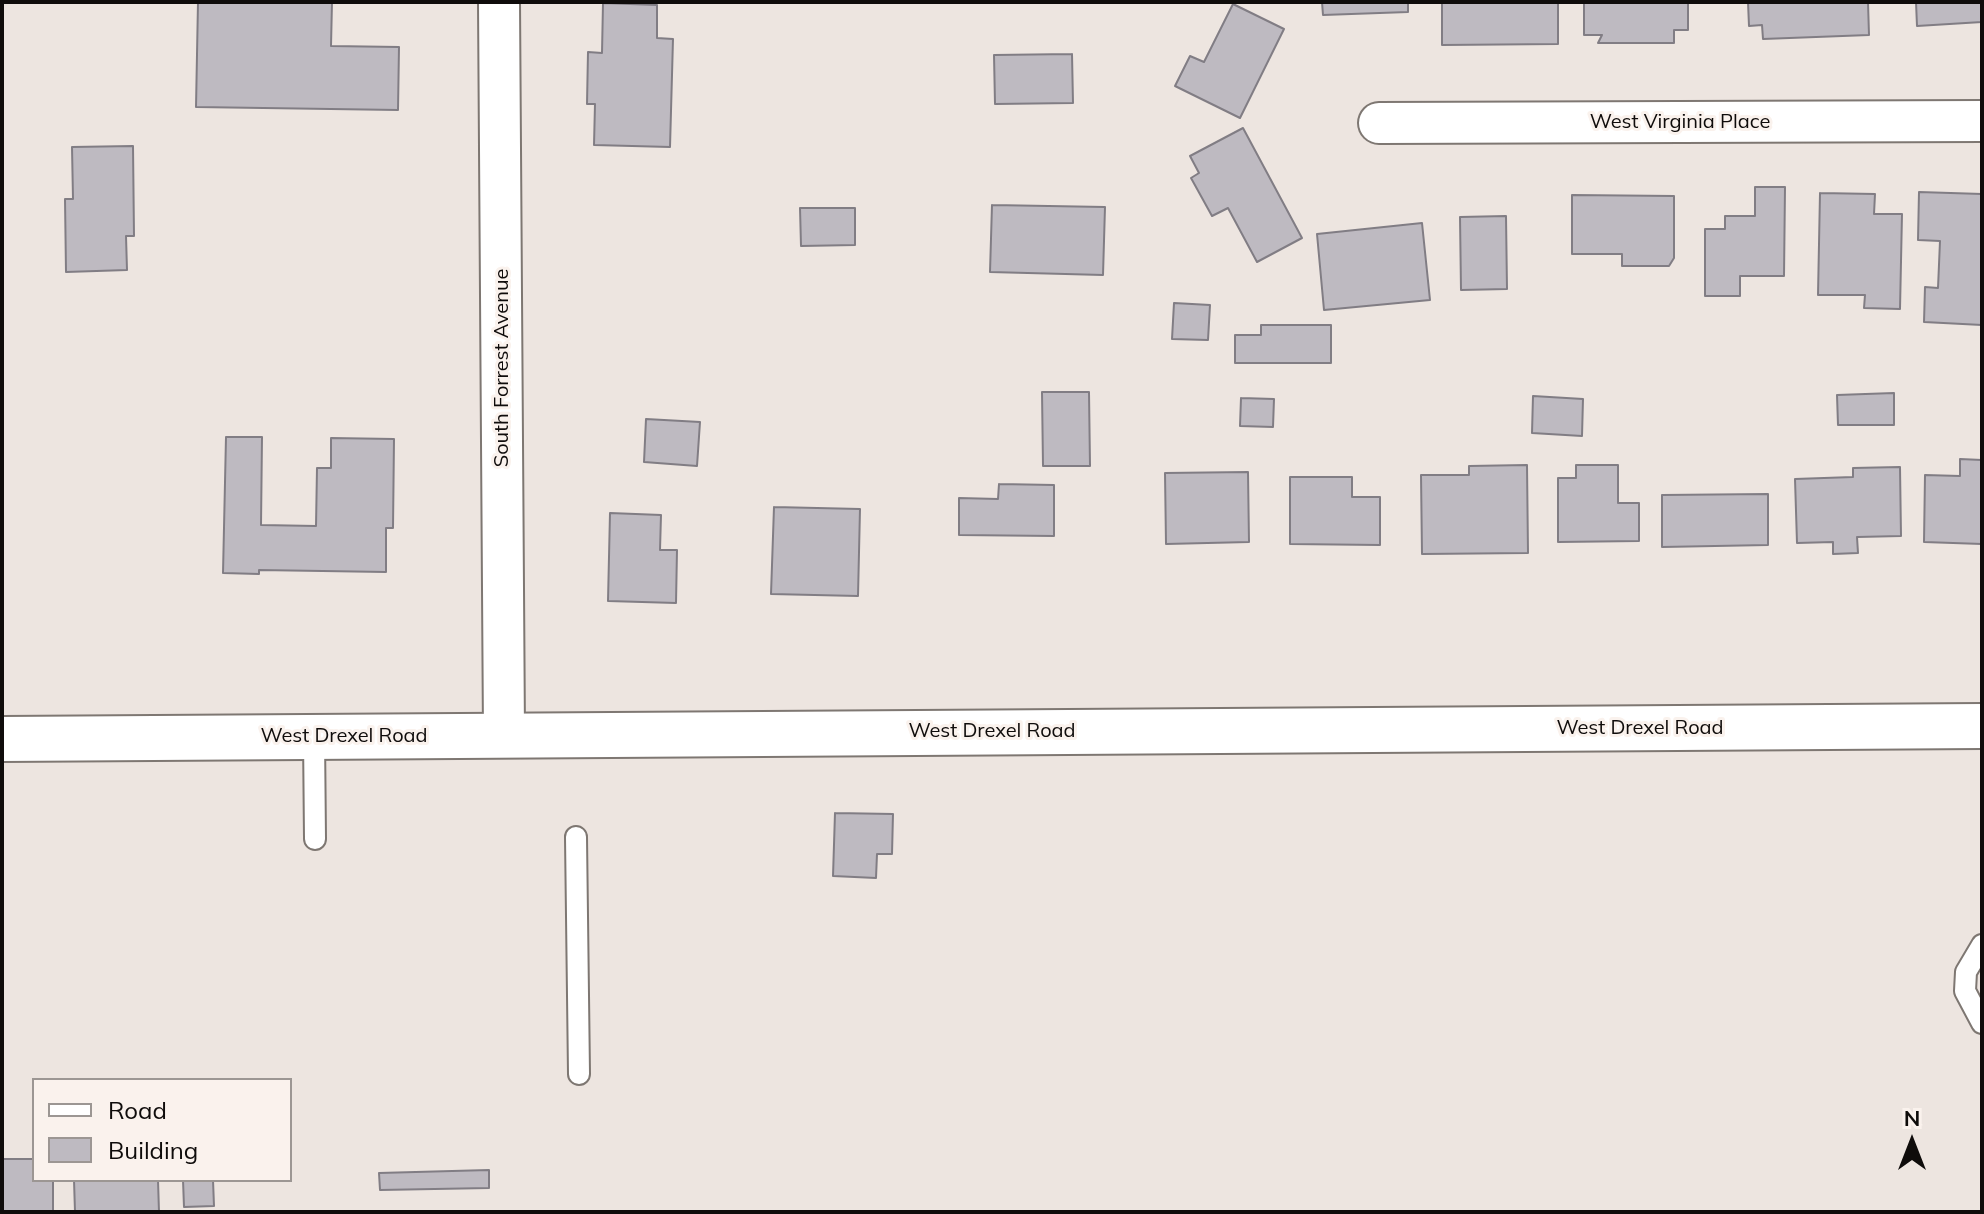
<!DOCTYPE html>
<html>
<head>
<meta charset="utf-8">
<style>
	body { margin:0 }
	#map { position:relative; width:1984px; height:1214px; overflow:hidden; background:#ede5e0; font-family:Mulish,sans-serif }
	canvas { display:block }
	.frame { position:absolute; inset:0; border:4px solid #0f0c0b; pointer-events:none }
	.legend { position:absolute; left:32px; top:1078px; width:260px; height:104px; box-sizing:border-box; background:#faf2ed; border:2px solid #9c9693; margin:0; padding:10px 14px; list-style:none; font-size:24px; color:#0f0c0b }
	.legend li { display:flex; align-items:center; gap:16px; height:40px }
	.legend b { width:40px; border:2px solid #9c9693 }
	.north { position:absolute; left:1872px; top:1102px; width:80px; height:80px; -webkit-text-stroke:6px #faf2ed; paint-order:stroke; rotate:0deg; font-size:22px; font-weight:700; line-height:32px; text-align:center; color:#0f0c0b }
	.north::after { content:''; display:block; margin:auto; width:28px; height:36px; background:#0f0c0b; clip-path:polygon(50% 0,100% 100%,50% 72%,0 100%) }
</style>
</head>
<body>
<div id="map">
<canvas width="1984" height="1214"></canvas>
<div class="frame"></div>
<ul class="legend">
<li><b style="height:10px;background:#fff"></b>Road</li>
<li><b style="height:22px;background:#bebac1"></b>Building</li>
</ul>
<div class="north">N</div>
</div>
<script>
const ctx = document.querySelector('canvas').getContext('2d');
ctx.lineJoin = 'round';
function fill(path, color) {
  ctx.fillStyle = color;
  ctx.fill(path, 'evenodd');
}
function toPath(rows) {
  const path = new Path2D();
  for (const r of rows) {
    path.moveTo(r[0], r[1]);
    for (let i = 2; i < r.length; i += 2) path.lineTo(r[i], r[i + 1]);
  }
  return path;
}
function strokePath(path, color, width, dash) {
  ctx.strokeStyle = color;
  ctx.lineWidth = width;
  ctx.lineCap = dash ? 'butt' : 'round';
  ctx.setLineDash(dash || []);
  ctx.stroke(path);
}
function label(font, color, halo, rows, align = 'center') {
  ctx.font = font + ' Mulish,sans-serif';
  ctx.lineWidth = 6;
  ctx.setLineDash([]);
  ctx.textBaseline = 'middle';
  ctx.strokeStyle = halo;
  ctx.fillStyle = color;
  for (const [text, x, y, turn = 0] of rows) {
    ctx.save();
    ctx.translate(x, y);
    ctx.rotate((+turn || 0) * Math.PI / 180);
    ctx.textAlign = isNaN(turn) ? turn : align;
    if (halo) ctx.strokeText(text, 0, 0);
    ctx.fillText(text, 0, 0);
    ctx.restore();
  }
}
const building = toPath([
	[198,2,332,2,331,46,399,47,398,110,196,107,198,2],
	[1322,2,1408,2,1408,12,1323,15,1322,2],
	[1442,2,1558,2,1558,44,1442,45,1442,2],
	[1584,2,1688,2,1688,30,1674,30,1674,43,1598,43,1602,35,1584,35,1584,2],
	[1748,2,1868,2,1869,35,1763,39,1762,25,1749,26,1748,2],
	[1916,2,1982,2,1982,22,1917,26,1916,2],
	[603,3,657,5,657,38,673,39,670,147,594,145,595,104,587,104,588,52,602,53,603,3],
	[1233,4,1284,29,1240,118,1175,86,1190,56,1204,62,1233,4],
	[1072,54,1073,103,995,104,994,55,1072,54],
	[1243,128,1302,238,1257,262,1228,208,1212,216,1191,178,1199,173,1190,156,1243,128],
	[133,146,134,236,126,236,127,270,66,272,65,199,73,199,72,147,133,146],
	[1755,187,1785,187,1784,276,1740,276,1740,296,1705,296,1705,229,1725,229,1725,216,1755,216,1755,187],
	[1919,192,1982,194,1982,325,1924,322,1925,287,1938,288,1940,241,1918,240,1919,192],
	[1820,193,1875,194,1874,214,1902,214,1900,309,1864,308,1865,295,1818,295,1820,193],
	[1572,195,1674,196,1674,258,1669,266,1622,266,1622,254,1572,254,1572,195],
	[992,205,1105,207,1103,275,990,272,992,205],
	[800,208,855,208,855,245,801,246,800,208],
	[1506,216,1507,289,1461,290,1460,217,1506,216],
	[1422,223,1430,300,1324,310,1317,234,1422,223],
	[1174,303,1210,305,1208,340,1172,339,1174,303],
	[1261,325,1331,325,1331,363,1235,363,1235,335,1261,335,1261,325],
	[1042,392,1089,392,1090,466,1043,466,1042,392],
	[1894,393,1894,425,1838,425,1837,395,1894,393],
	[1533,396,1583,399,1582,436,1532,433,1533,396],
	[1241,398,1274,399,1273,427,1240,426,1241,398],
	[646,419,700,422,697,466,644,462,646,419],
	[226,437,262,437,261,525,316,526,317,468,331,468,331,438,394,439,393,528,386,528,386,572,259,570,259,574,223,573,226,437],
	[1960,459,1982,460,1982,544,1924,542,1925,475,1960,476,1960,459],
	[1527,465,1528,553,1422,554,1421,475,1469,475,1469,466,1527,465],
	[1576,465,1618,465,1618,503,1639,503,1639,541,1558,542,1558,478,1576,478,1576,465],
	[1900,467,1901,536,1857,537,1858,553,1833,554,1833,542,1797,543,1795,479,1853,477,1853,468,1900,467],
	[1248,472,1249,542,1166,544,1165,473,1248,472],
	[1290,477,1352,477,1352,497,1380,497,1380,545,1290,544,1290,477],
	[999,484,1054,485,1054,536,959,535,959,498,998,499,999,484],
	[1768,494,1768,545,1662,547,1662,495,1768,494],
	[774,507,860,509,858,596,771,594,774,507],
	[610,513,661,515,660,550,677,550,676,603,608,601,610,513],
	[835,813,893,814,892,854,877,854,876,878,833,876,835,813],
	[2,1159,34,1159,34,1180,53,1180,53,1212,2,1212,2,1159],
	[489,1170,489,1188,380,1190,379,1173,489,1170],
	[74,1180,158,1180,159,1212,75,1212,74,1180],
	[183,1180,213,1180,214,1206,184,1207,183,1180]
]);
fill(building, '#bebac1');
strokePath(building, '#817d84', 2);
const service = toPath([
	[314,736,315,839],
	[576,837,579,1074],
	[1982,945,1966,972,1965,991,1982,1023]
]);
const minor = toPath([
	[499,2,504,735],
	[1379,123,1982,121]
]);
const tertiary = toPath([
	[2,739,1982,726]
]);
strokePath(service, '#7e7772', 24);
strokePath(minor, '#7e7772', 44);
strokePath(tertiary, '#7e7772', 48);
strokePath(service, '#fff', 20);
strokePath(minor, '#fff', 40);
strokePath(tertiary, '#fff', 44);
label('20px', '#0f0c0b', '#faf2ed', [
	["West Virginia Place",1680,122],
	["South Forrest Avenue",502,368,-90],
	["West Drexel Road",1640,728],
	["West Drexel Road",992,731],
	["West Drexel Road",344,736]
]);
</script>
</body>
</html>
